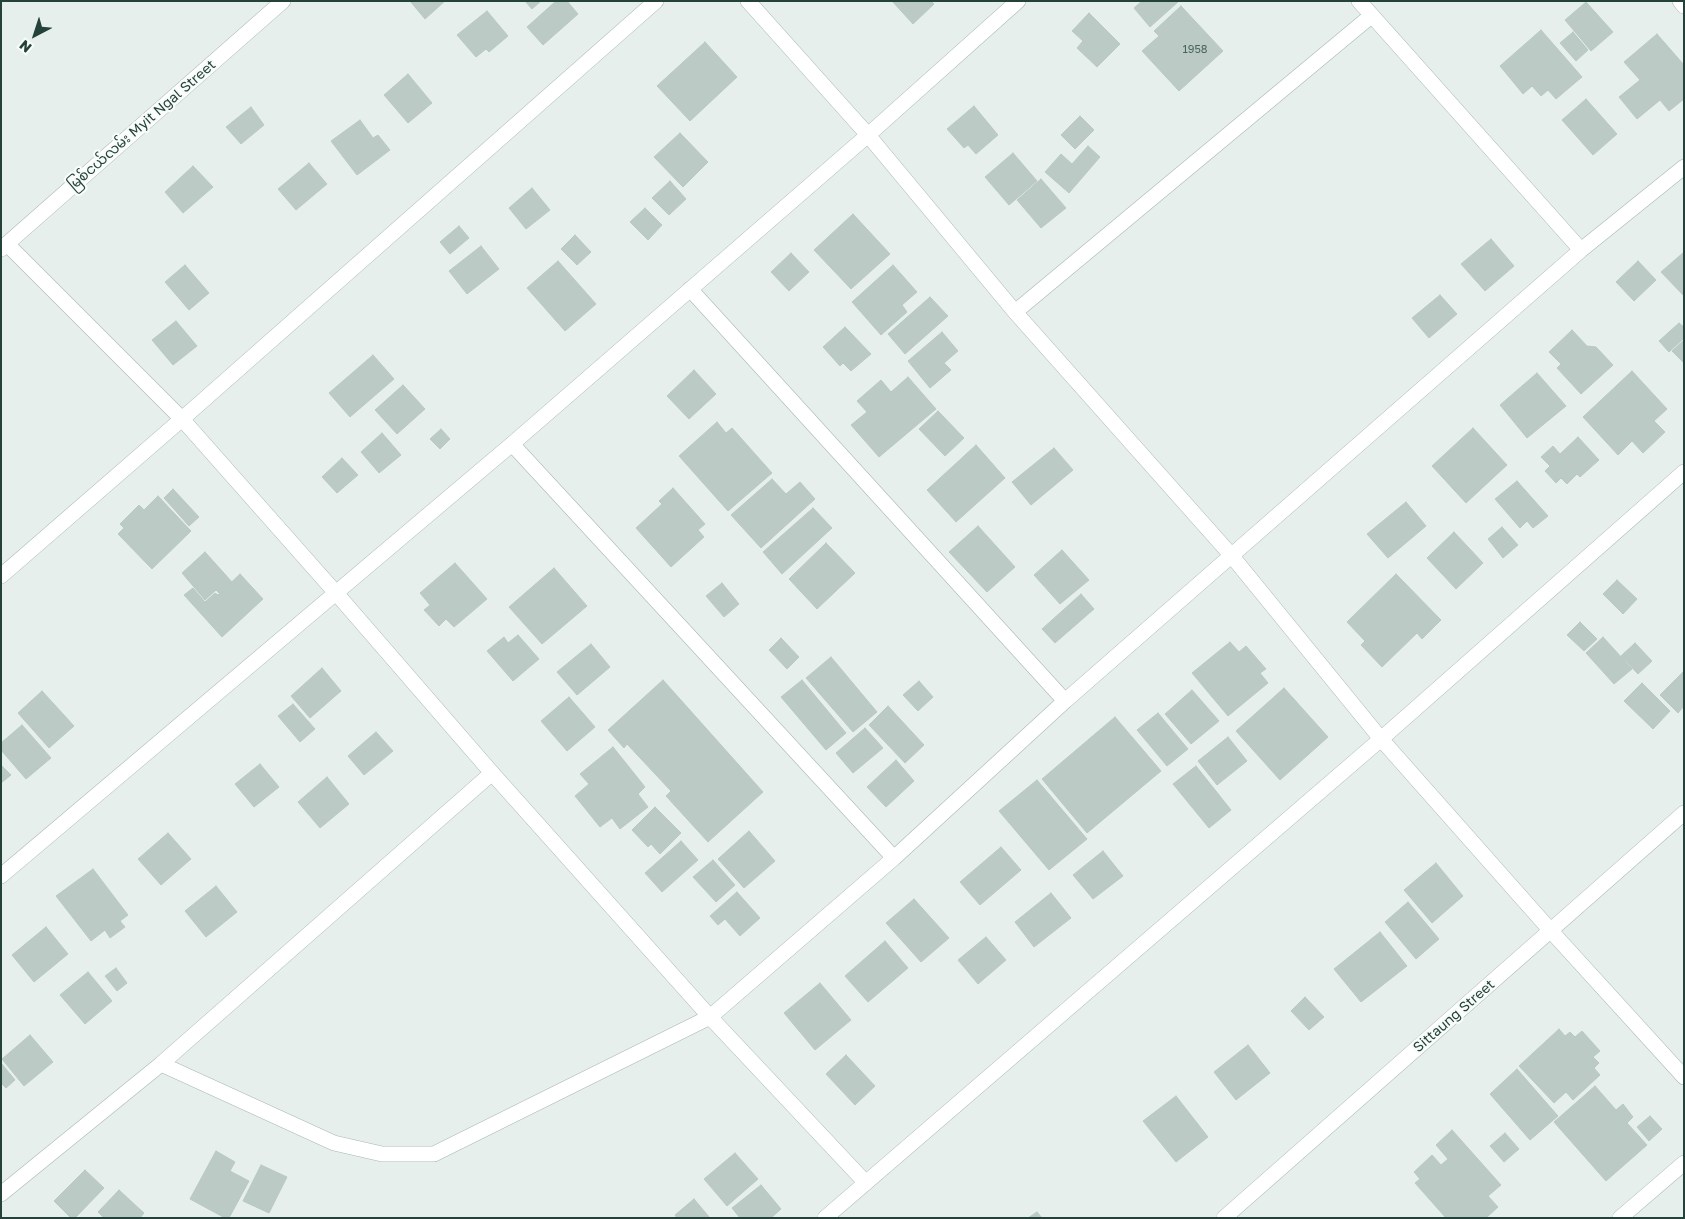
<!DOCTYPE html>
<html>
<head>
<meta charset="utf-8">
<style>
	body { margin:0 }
	#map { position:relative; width:1685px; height:1219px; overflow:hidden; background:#e6efeb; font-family:"Golos Text",sans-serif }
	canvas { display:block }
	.frame { position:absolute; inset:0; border:2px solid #24423a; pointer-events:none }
	.north { position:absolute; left:10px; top:10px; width:50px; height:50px; -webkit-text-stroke:4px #f7fbf9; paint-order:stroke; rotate:220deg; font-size:14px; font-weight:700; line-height:20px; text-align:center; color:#24423a }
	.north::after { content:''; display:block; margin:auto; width:18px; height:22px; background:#24423a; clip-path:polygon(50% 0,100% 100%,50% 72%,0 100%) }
</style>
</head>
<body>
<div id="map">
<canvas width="1685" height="1219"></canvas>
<div class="frame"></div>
<div class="north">N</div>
</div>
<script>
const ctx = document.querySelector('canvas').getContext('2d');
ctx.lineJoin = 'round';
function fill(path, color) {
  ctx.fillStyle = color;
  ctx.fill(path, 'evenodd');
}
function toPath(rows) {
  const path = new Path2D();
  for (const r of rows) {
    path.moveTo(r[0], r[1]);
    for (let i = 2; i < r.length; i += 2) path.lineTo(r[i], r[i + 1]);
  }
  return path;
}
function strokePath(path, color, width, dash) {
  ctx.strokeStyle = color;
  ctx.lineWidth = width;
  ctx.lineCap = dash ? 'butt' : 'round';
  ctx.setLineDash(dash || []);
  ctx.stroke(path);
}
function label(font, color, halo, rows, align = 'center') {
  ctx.font = font + ' "Golos Text","Noto Sans Myanmar",sans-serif';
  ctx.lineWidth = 4.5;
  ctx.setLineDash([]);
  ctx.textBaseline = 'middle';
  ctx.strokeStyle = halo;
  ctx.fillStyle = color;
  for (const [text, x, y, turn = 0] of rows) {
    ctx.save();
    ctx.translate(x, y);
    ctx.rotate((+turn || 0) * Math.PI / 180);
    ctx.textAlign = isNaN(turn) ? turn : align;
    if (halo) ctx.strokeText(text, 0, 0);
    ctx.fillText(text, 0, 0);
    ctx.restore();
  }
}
const building = toPath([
	[410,1,445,1,425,19,410,1],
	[525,1,541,1,532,9,525,1],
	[556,1,567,1,578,14,543,45,527,27,556,1],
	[892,1,931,1,934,4,913,24,892,1],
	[1142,1,1179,1,1150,27,1134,8,1142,1],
	[1586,2,1613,32,1591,51,1565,20,1586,2],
	[1181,6,1223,51,1179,91,1142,51,1159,36,1154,31,1181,6],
	[487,11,508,36,489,52,486,49,476,57,457,35,487,11],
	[1089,13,1120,44,1097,67,1077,48,1083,41,1072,31,1089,13],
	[1541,30,1582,77,1556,99,1548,90,1541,96,1532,86,1523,94,1500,66,1541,30],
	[1573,32,1588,50,1576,61,1560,43,1573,32],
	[1657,34,1684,65,1684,99,1669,111,1660,100,1637,119,1619,97,1640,80,1624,62,1657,34],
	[705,42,737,77,690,121,657,86,705,42],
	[408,74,432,103,408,123,384,95,408,74],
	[1586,99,1617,134,1593,155,1562,120,1586,99],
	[974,106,998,135,976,154,968,145,964,148,947,129,974,106],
	[251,107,264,125,241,144,226,127,251,107],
	[1080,116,1094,130,1075,149,1061,135,1080,116],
	[360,120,373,138,378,135,390,150,357,175,331,141,360,120],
	[680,133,708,162,683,187,654,157,680,133],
	[1088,146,1100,157,1069,193,1045,172,1061,154,1072,164,1088,146],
	[1013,153,1037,181,1009,205,985,177,1013,153],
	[309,163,327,184,296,210,278,189,309,163],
	[193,166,213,187,183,213,165,192,193,166],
	[1041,179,1066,208,1041,228,1017,200,1041,179],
	[670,181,686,199,669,215,652,198,670,181],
	[532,188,550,210,526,229,509,208,532,188],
	[645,208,662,225,648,240,630,222,645,208],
	[853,214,890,254,851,289,814,250,853,214],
	[459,226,469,238,450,254,440,242,459,226],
	[575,235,591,252,577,265,561,249,575,235],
	[1491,239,1514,266,1485,291,1461,264,1491,239],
	[481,246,499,269,467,294,449,271,481,246],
	[1684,252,1684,296,1661,272,1684,252],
	[791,253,809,272,789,291,771,272,791,253],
	[558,261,596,304,565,331,527,288,558,261],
	[1638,261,1656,280,1634,301,1616,282,1638,261],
	[185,265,209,293,189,310,165,282,185,265],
	[893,265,917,292,902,305,907,312,881,335,852,302,893,265],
	[1440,295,1457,314,1429,338,1412,318,1440,295],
	[930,297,948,316,905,354,888,334,930,297],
	[176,321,197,346,173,365,152,340,176,321],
	[1679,323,1684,327,1684,338,1669,352,1659,341,1679,323],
	[845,327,871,354,851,371,843,363,840,366,823,347,845,327],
	[1572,330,1587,346,1596,347,1613,365,1581,394,1557,368,1561,364,1549,352,1572,330],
	[942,332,958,351,944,363,951,370,930,388,908,361,942,332],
	[1684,340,1684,363,1672,351,1684,340],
	[373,355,394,379,350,417,329,393,373,355],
	[694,370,716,394,689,419,667,396,694,370],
	[1632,371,1667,409,1654,421,1665,432,1643,453,1632,441,1618,455,1583,417,1632,371],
	[1537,373,1566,406,1527,438,1500,405,1537,373],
	[908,377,936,409,879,457,851,425,867,412,857,401,881,380,891,392,908,377],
	[403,385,425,409,397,434,375,410,403,385],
	[938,411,964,438,945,456,919,429,938,411],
	[717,422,726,433,732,428,772,473,728,511,679,456,717,422],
	[1473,428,1507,465,1466,503,1432,466,1473,428],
	[441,429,450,439,440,449,430,439,441,429],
	[382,433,401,455,379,473,361,452,382,433],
	[1578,437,1599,460,1580,477,1577,474,1567,484,1561,478,1556,483,1545,471,1550,466,1541,457,1553,446,1560,454,1578,437],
	[976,445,1005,478,956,522,927,490,976,445],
	[1054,448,1073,470,1031,505,1012,482,1054,448],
	[342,458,358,475,337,493,322,477,342,458],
	[772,479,786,494,800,482,815,499,761,548,731,515,772,479],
	[1517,481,1548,516,1533,528,1527,521,1520,528,1495,499,1517,481],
	[673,488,705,524,698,530,704,537,671,567,636,528,662,504,659,501,673,488],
	[173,489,199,517,189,526,164,498,173,489],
	[158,496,191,531,152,569,118,534,124,528,120,524,139,505,144,510,158,496],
	[1406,502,1426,526,1388,558,1367,534,1406,502],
	[813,508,832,528,782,574,763,552,813,508],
	[978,526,1015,567,987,592,949,552,978,526],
	[1502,527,1518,545,1503,558,1488,539,1502,527],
	[1454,532,1483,563,1456,589,1427,558,1454,532],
	[826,543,855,573,817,609,789,579,826,543],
	[1062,550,1089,580,1060,604,1034,575,1062,550],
	[205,552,232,582,219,593,216,590,205,600,182,573,205,552],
	[455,563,487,599,454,627,446,619,439,626,424,610,430,605,420,593,455,563],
	[554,568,587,606,542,644,509,607,554,568],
	[240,574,263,599,222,637,184,595,193,588,205,602,215,593,218,595,240,574],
	[1396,574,1441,620,1422,639,1417,633,1382,667,1361,645,1365,641,1347,622,1396,574],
	[1617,580,1637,599,1623,614,1603,594,1617,580],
	[722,583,739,604,724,617,706,596,722,583],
	[1081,594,1094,609,1055,643,1042,629,1081,594],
	[1580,622,1597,639,1584,651,1567,635,1580,622],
	[518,635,539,659,513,681,487,651,504,637,508,643,518,635],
	[1603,637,1632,669,1614,684,1586,653,1603,637],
	[781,638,799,657,787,669,769,650,781,638],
	[1230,642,1239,652,1246,646,1266,669,1260,673,1268,683,1228,716,1192,673,1230,642],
	[1635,643,1652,661,1638,674,1621,656,1635,643],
	[591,644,610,667,577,695,557,672,591,644],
	[831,657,877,712,853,732,806,678,831,657],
	[322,668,341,691,310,718,291,696,322,668],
	[1684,671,1684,706,1678,713,1660,695,1684,671],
	[663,680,763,792,708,842,666,796,671,791,627,744,624,748,608,730,663,680],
	[802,680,846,733,826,750,781,697,802,680],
	[919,681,933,697,918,711,903,695,919,681],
	[1642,683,1670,711,1653,729,1624,701,1642,683],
	[1284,688,1328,737,1280,780,1236,731,1284,688],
	[1192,690,1219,721,1191,744,1165,714,1192,690],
	[42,691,74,726,49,748,18,713,42,691],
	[569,697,595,727,567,751,541,721,569,697],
	[293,704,315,729,300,742,278,716,293,704],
	[888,706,924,745,905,763,869,725,888,706],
	[1158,713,1188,749,1167,766,1137,730,1158,713],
	[1115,717,1161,771,1087,833,1042,779,1115,717],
	[22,725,51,758,26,779,1,750,1,743,22,725],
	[865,728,883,748,853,773,836,753,865,728],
	[376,732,393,751,364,775,348,756,376,732],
	[1228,737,1247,761,1217,785,1198,761,1228,737],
	[613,747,645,787,638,794,648,807,620,829,612,818,600,827,575,796,589,784,580,774,613,747],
	[896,760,914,781,886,807,867,787,896,760],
	[260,764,279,787,254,807,235,784,260,764],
	[1,765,11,775,1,783,1,765],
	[1196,766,1231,810,1209,828,1173,784,1196,766],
	[327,777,349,804,320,828,298,802,327,777],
	[1037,780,1087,839,1049,870,999,811,1037,780],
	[655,807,681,833,660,854,651,844,648,847,632,830,655,807],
	[749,831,775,861,744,888,718,859,749,831],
	[168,833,191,859,161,885,138,859,168,833],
	[681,841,698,860,662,892,645,873,681,841],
	[1001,847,1021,870,980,905,960,882,1001,847],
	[1103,851,1123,876,1093,899,1073,875,1103,851],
	[713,860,735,885,716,902,693,877,713,860],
	[1436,863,1463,896,1432,923,1404,890,1436,863],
	[93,869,128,915,120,921,125,927,110,938,105,930,91,941,56,896,93,869],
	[216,886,237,912,206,937,185,911,216,886],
	[737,892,760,918,740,936,725,919,718,925,710,916,737,892],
	[1051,893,1071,918,1034,947,1015,922,1051,893],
	[914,899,949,938,921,962,886,923,914,899],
	[1408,902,1439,939,1416,959,1385,922,1408,902],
	[46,927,68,954,34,982,12,955,46,927],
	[1380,932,1407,966,1361,1002,1334,969,1380,932],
	[986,937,1006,960,978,984,958,960,986,937],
	[885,941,908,968,868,1002,845,976,885,941],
	[116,968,127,983,117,991,105,976,116,968],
	[88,972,112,1001,85,1024,60,995,88,972],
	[820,983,851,1020,815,1050,784,1013,820,983],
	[1305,997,1324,1017,1309,1030,1291,1011,1305,997],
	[1559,1029,1565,1036,1570,1032,1575,1037,1582,1031,1600,1051,1593,1057,1599,1063,1594,1068,1600,1075,1573,1100,1566,1092,1554,1103,1519,1066,1559,1029],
	[30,1035,53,1062,24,1086,2,1059,30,1035],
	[1248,1045,1270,1073,1236,1100,1214,1072,1248,1045],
	[846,1055,875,1086,855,1105,826,1074,846,1055],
	[1,1063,15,1080,6,1088,1,1083,1,1063],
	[1517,1069,1558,1116,1530,1140,1490,1094,1517,1069],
	[1595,1086,1616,1110,1623,1104,1633,1117,1627,1123,1647,1145,1606,1181,1554,1122,1595,1086],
	[1176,1096,1208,1137,1176,1162,1143,1121,1176,1096],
	[1650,1116,1662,1129,1649,1141,1637,1127,1650,1116],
	[1452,1130,1501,1185,1488,1196,1498,1207,1486,1218,1446,1218,1415,1183,1420,1179,1414,1172,1432,1155,1441,1165,1448,1159,1436,1145,1452,1130],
	[1505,1133,1519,1149,1504,1162,1490,1146,1505,1133],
	[216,1151,235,1162,230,1171,249,1181,229,1218,225,1218,190,1199,216,1151],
	[735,1153,758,1179,727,1206,704,1179,735,1153],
	[261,1165,287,1177,269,1213,243,1201,261,1165],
	[85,1170,104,1188,75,1218,71,1218,54,1201,85,1170],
	[761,1185,781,1209,771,1218,740,1218,732,1208,761,1185],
	[119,1190,144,1213,140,1218,104,1218,98,1212,119,1190],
	[694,1199,710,1218,677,1218,675,1215,694,1199],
	[1037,1212,1042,1218,1028,1218,1037,1212]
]);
fill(building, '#bbcac4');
strokePath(building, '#b8c9c2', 1);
const minor = toPath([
	[748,1,868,135,1015,312,1231,555,1381,739,1551,931,1684,1077],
	[1359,1,1581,250],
	[1680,1,1684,6],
	[7,244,182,419,336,593,492,773,710,1017,866,1183],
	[1,249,283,1],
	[690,289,1065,701],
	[1015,312,1371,16],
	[512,444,894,858],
	[1,576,182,419,656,1],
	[1,876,512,444,868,135,1018,1],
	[161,1064,334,1143,382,1154,434,1154,710,1017,894,858,1065,701,1581,250,1684,167],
	[1,1194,161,1064,492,773],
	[825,1218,1381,739,1684,472],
	[1224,1218,1684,813],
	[1620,1218,1684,1163]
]);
strokePath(minor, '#a8b8b2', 16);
strokePath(minor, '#fff', 15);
label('11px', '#4a645c', null, [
	["1958",1195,50]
]);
label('14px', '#24423a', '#f7fbf9', [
	["မြစ်ငယ်လမ်း Myit Ngal Street",142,125,-41],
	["Sittaung Street",1454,1016,-41]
]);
</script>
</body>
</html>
